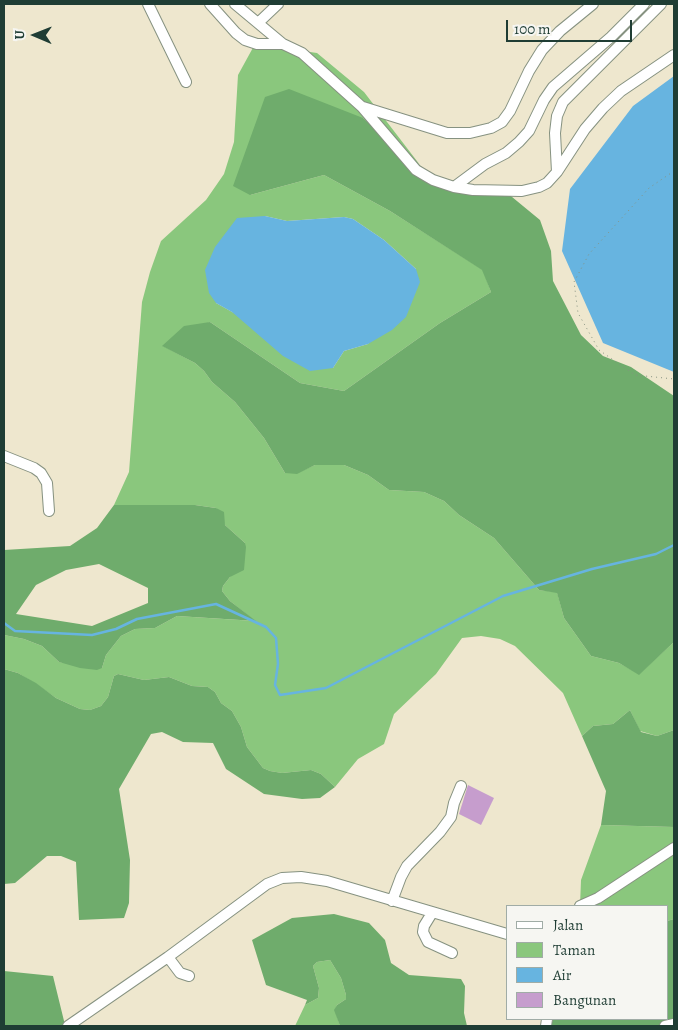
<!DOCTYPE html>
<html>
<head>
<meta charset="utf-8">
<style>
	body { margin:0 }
	#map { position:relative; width:678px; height:1030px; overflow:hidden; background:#eee7ce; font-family:Alegreya,serif }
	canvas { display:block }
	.frame { position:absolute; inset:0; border:5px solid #1f3d34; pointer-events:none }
	.legend { position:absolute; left:506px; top:905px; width:162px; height:115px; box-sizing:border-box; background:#f6f6f2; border:1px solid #a0aca6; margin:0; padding:6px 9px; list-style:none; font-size:15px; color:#1f3d34 }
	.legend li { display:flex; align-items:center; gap:10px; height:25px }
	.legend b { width:25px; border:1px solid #a0aca6 }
	.north { position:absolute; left:10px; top:10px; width:50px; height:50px; -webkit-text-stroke:4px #f6f6f2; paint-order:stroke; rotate:271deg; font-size:14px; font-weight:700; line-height:20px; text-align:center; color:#1f3d34 }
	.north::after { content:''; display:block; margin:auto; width:18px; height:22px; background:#1f3d34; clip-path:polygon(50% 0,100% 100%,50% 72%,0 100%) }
	.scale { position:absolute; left:506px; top:20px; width:126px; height:22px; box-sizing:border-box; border:2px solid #1f3d34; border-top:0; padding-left:6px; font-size:15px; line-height:18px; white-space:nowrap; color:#1f3d34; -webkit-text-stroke:4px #f6f6f2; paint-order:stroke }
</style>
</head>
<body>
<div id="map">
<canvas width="678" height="1030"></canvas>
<div class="frame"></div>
<ul class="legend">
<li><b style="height:6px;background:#fff"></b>Jalan</li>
<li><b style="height:14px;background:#8ac77d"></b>Taman</li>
<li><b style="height:14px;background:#67b4e0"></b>Air</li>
<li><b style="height:14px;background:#c69dcd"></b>Bangunan</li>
</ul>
<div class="north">U</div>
<div class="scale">100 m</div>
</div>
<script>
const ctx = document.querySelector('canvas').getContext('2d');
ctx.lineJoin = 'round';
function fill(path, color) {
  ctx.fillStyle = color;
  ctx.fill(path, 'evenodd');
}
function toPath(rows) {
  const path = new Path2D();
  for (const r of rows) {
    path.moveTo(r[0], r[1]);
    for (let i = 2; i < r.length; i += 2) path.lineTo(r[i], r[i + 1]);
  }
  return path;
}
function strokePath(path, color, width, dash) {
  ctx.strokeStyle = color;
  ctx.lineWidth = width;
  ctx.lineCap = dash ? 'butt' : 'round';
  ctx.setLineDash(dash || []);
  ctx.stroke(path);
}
fill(toPath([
	[255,44,317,53,364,92,420,165,363,118,250,195,324,175,390,211,483,270,491,292,440,323,344,391,300,383,210,322,163,346,195,363,204,371,212,382,235,402,264,438,285,473,297,473,315,465,344,465,368,475,389,490,424,492,444,501,459,515,494,538,539,590,557,592,564,618,591,656,619,663,639,674,674,642,674,730,657,736,640,731,630,710,613,724,593,726,582,736,563,693,515,646,500,639,481,636,462,638,436,674,394,714,384,744,358,759,335,787,321,774,311,770,282,773,270,771,263,768,247,747,241,727,232,711,221,703,215,692,208,687,192,686,169,677,144,680,118,674,114,676,108,697,101,706,90,710,80,709,56,698,36,684,18,673,4,669,4,635,24,639,42,646,59,662,102,668,106,655,121,636,135,629,155,628,177,616,255,621,230,601,222,591,223,586,230,577,245,543,225,525,216,508,195,505,114,505,129,472,142,302,150,272,161,241,206,200,224,174,234,142,238,75],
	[265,216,287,221,344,217,353,219,384,240,416,269,368,344,344,351,333,368,216,303],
	[601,825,674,827,674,919,667,921,667,906,580,906,581,880],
	[330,960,341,978,346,995,346,999,337,1005,335,1010,340,1026,295,1026,305,1005,318,998,319,988,313,966,317,962]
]), '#8ac77d');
fill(toPath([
	[289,89,363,118,447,188,506,192,540,220,551,251,553,281,581,335,603,356,631,367,674,396,674,642,639,675,619,663,591,656,564,618,557,593,539,590,494,538,459,515,444,501,424,492,389,490,368,475,344,465,315,465,297,474,285,473,264,438,235,402,212,382,204,371,195,363,162,346,184,326,210,322,300,383,344,391,440,323,491,292,482,270,390,211,324,175,250,195,233,186,265,97],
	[114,505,195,505,216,508,224,512,225,525,245,543,246,547,244,570,230,577,223,586,222,591,230,601,256,621,177,616,155,628,135,629,121,636,106,655,102,668,97,670,80,668,59,662,42,646,24,639,4,635,4,550,70,546,97,528],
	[99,564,148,588,148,603,92,626,16,614,36,585,66,570],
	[4,669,18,673,36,683,56,698,80,709,90,710,101,706,108,697,114,676,118,674,144,680,169,677,192,686,208,687,215,692,221,703,232,711,241,727,247,747,263,768,270,771,282,773,311,770,321,774,335,787,320,798,302,799,264,794,226,769,213,743,183,742,162,732,151,734,119,789,130,860,129,903,124,918,79,920,76,862,61,856,47,856,15,883,4,884],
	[630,710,641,732,657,736,674,730,674,827,601,825,606,791,582,736,593,726,613,724],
	[334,914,369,923,385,940,391,963,409,975,461,979,465,986,464,1013,467,1026,340,1026,334,1010,337,1005,346,999,346,995,341,978,330,960,317,962,313,966,319,988,318,998,305,1005,307,1000,266,985,252,940,292,918],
	[674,919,674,1026,551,1026,553,1019,667,1019,667,921],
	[4,971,53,976,65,1025,4,1026]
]), '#6fac6c');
fill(toPath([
	[674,76,674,372,603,343,562,251,570,189,633,106],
	[265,216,287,221,344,217,353,219,384,240,416,269,420,282,406,317,392,330,368,344,344,351,333,368,310,371,283,356,232,312,216,303,209,293,205,270,215,247,237,218]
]), '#67b4e0');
strokePath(toPath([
	[4,623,15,631,92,635,116,629,137,619,216,604,266,627,276,638,278,664,275,685,280,695,326,688,503,596,592,569,656,554,674,545]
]), '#67b4e0', 2.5);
fill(toPath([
	[468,785,494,798,481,825,459,814]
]), '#c69dcd');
const minor = toPath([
	[148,4,186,82],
	[210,4,236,33,245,40,257,44,283,44,302,53,362,107,416,170,433,180,454,187,473,190,522,191,539,187,547,183,557,172,585,129,603,108,621,91,674,55],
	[235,4,283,44],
	[258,23,278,4],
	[363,107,447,133,470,133,491,128,502,122,510,111,529,71,542,50,560,31,593,4],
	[557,172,555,133,557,116,563,102,661,4],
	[454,187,485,164,506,153,519,142,529,131,544,100,553,87,611,37,644,4],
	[4,456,34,468,41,473,47,483,49,511],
	[392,901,401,877,407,866,440,832,451,817,454,803,461,786],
	[580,906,598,898,674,848],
	[432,913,424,926,423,932,428,942,452,953],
	[168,957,180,973,189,976],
	[68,1026,168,957,267,884,282,878,301,877,327,881,507,934],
	[546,1026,547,1019],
	[665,1026,674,1024]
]);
strokePath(minor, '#869281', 12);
strokePath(toPath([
	[674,171,649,188,589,254,574,282,578,313,599,350,635,375,674,379]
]), '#869281', 1, [1, 4]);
strokePath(minor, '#fff', 10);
</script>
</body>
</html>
